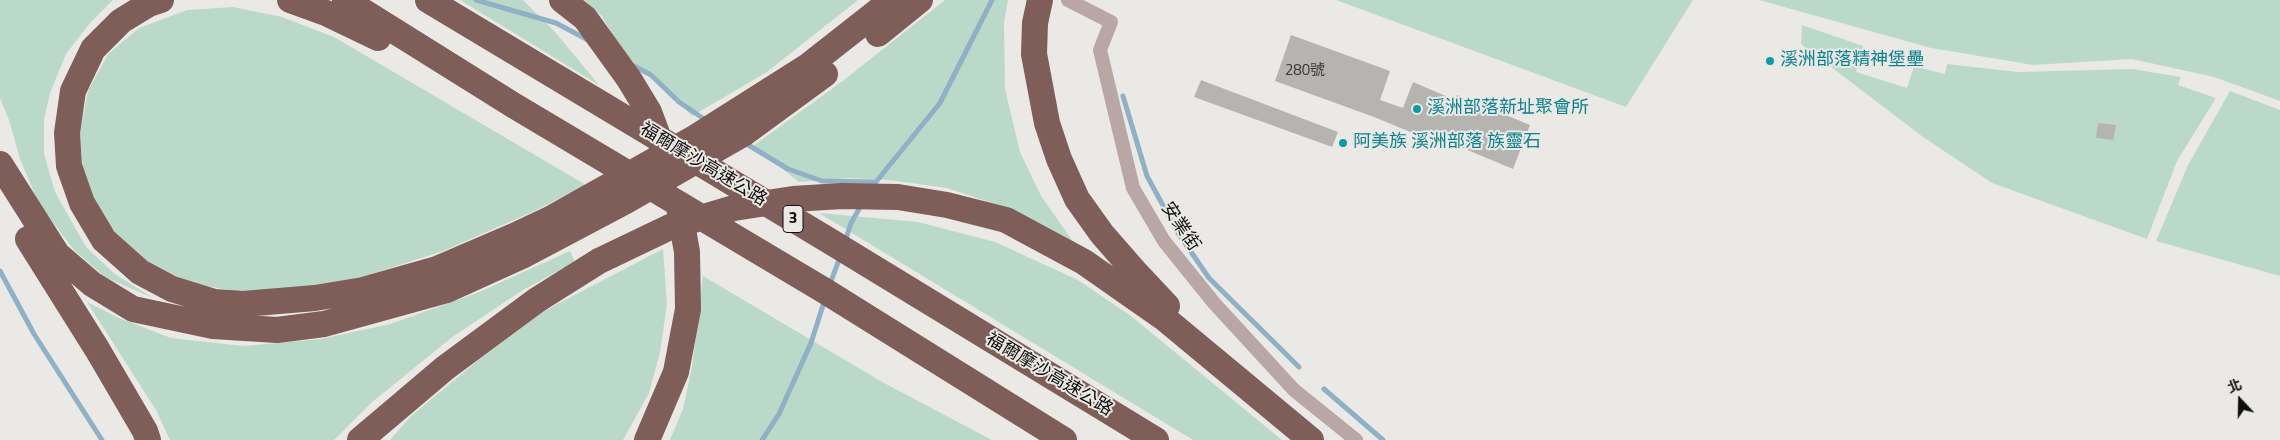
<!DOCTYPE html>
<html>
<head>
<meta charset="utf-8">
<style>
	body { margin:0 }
	#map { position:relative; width:2280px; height:440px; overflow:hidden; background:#ebe9e5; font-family:"Titillium Web","Noto Sans TC",sans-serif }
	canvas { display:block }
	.north { position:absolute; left:2215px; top:375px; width:50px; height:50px; -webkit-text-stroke:4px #ebe9e5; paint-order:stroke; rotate:339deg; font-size:14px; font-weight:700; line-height:20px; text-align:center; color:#0f0f0e }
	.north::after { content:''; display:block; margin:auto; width:18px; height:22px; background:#0f0f0e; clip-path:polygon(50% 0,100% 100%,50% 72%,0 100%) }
</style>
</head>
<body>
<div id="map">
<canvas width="2280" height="440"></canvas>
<div class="north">北</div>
</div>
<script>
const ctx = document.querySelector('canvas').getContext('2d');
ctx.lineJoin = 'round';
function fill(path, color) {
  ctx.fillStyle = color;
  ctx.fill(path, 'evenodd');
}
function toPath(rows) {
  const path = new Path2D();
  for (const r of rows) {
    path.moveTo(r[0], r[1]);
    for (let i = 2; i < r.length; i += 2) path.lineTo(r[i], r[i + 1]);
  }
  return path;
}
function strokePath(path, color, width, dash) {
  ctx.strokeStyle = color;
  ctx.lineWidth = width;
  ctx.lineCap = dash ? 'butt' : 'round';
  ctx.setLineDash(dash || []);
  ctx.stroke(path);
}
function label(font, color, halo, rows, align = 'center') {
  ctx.font = font + ' "Titillium Web","Noto Sans TC",sans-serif';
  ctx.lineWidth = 4;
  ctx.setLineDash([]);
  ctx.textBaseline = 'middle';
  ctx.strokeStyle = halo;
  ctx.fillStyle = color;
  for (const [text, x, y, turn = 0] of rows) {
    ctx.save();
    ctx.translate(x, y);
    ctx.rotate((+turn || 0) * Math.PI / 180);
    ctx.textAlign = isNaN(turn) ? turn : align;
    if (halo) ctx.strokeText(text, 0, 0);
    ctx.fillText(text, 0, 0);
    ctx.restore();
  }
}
fill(toPath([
	[0,0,113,0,90,23,66,54,50,93,44,119,44,154,55,192,86,247,115,274,153,298,105,277,74,250,39,204,20,159,9,120,0,98],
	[460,0,523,0,555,32,599,85],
	[584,0,858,0,767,72,692,116,653,75,634,63,618,44,602,16],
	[945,0,1008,0,1004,23,1005,89,1020,152,1041,196,1074,243,1004,207,947,188,888,180,848,178,799,182,753,146,844,80],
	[1336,0,1693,0,1626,107],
	[1759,0,2280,0,2280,101,2214,77,2132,59,2033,65,1931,48],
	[233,7,282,17,334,37,586,185,530,213,443,251,362,277,294,289,238,292,188,282,143,259,116,235,95,205,83,172,80,133,88,91,108,54,139,28,187,10],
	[1802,25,1863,46,1856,72,1907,88,1914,66,1945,74,1947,64,2018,72,2132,69,2181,77,2178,85,2216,98,2177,161,2147,239,1992,183,1923,137,1801,44],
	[2230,91,2280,110,2280,276,2156,241,2188,165],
	[819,213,918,222,995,242,1078,280,1131,316,1282,440,1193,440],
	[663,249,667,304,660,352,649,393,623,440,390,440,411,416,481,358,544,311],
	[570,251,575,262,523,290,451,338,371,403,334,440,170,440,156,410,87,302,119,318,171,338,244,346,321,339,390,324,477,293],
	[703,276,884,383,992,440,670,440,683,409,692,367]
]), '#bbd9c9');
strokePath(toPath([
	[476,0,556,23,588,40],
	[632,65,651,75,679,102,707,121],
	[1123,96,1147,176,1178,233,1209,278,1299,367],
	[745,143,788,169,822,181,875,182],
	[871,188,940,103,992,0],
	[845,242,851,223,862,204],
	[0,271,34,334,102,440],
	[830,284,840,257],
	[1324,389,1383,440],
	[762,440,779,414,811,343,825,299]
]), '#90b0c5', 5);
fill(toPath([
	[1291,35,1390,71,1380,100,1403,108,1413,82,1455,100,1457,95,1530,125,1513,169,1422,131,1420,136,1374,117,1275,81],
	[1201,80,1338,132,1332,147,1194,97],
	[2098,123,2116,125,2113,140,2096,138]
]), '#b6b4b1');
strokePath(toPath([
	[1068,0,1111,22,1100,50,1133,188,1164,241,1214,303,1294,390,1356,440]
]), '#b9a7a5', 14);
strokePath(toPath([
	[161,0,149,4,121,21,93,49,73,91,67,133,69,166,82,203,104,240,140,272,172,289,214,302,243,304,315,298,363,290,437,269,514,236,550,219,696,137,808,66,892,0],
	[290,0,326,13,378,38],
	[345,0,513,105,825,291,1064,440],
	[428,0,828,240,1156,440],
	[562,0,585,18,629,79,649,112,661,144],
	[1040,0,1035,23,1034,54,1047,123,1059,159,1077,199,1102,234,1137,274,1167,306],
	[878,34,920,0],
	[0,164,57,254,92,284,133,309,213,326,277,330,324,324,447,290,522,256,626,201,743,134,825,74],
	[28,239,97,349,145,431,148,440],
	[360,440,445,368,537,300,599,261,670,227,734,208,793,199,842,196,898,197,947,205,1006,220,1084,262,1164,318,1311,440],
	[647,440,676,372,688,309,687,252,679,207]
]), '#7f5d58', 26);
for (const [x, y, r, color] of [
	[1770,61,5,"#0f9aa8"],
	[1417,109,5,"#0f9aa8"],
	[1343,143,5,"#0f9aa8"]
]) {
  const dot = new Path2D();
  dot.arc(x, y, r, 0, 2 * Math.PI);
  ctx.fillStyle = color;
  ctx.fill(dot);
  strokePath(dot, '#ebe9e5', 2);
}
label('15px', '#393837', null, [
	["280號",1305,71]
]);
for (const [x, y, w] of [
	[793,219,20]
]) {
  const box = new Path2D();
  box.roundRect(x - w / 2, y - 13.5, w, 27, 4);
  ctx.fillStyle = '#ebe9e5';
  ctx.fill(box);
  strokePath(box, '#0f0f0e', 1);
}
label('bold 16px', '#0f0f0e', null, [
	["3",793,219]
]);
label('18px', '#0d838f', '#ebe9e5', [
	["溪洲部落精神堡壘",1780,61],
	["溪洲部落新址聚會所",1427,109],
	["阿美族 溪洲部落 族靈石",1353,143]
], 'left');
label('18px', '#0f0f0e', '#ebe9e5', [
	["福爾摩沙高速公路",703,165,31],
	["安業街",1180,227,56],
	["福爾摩沙高速公路",1049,375,31]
]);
</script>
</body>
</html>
